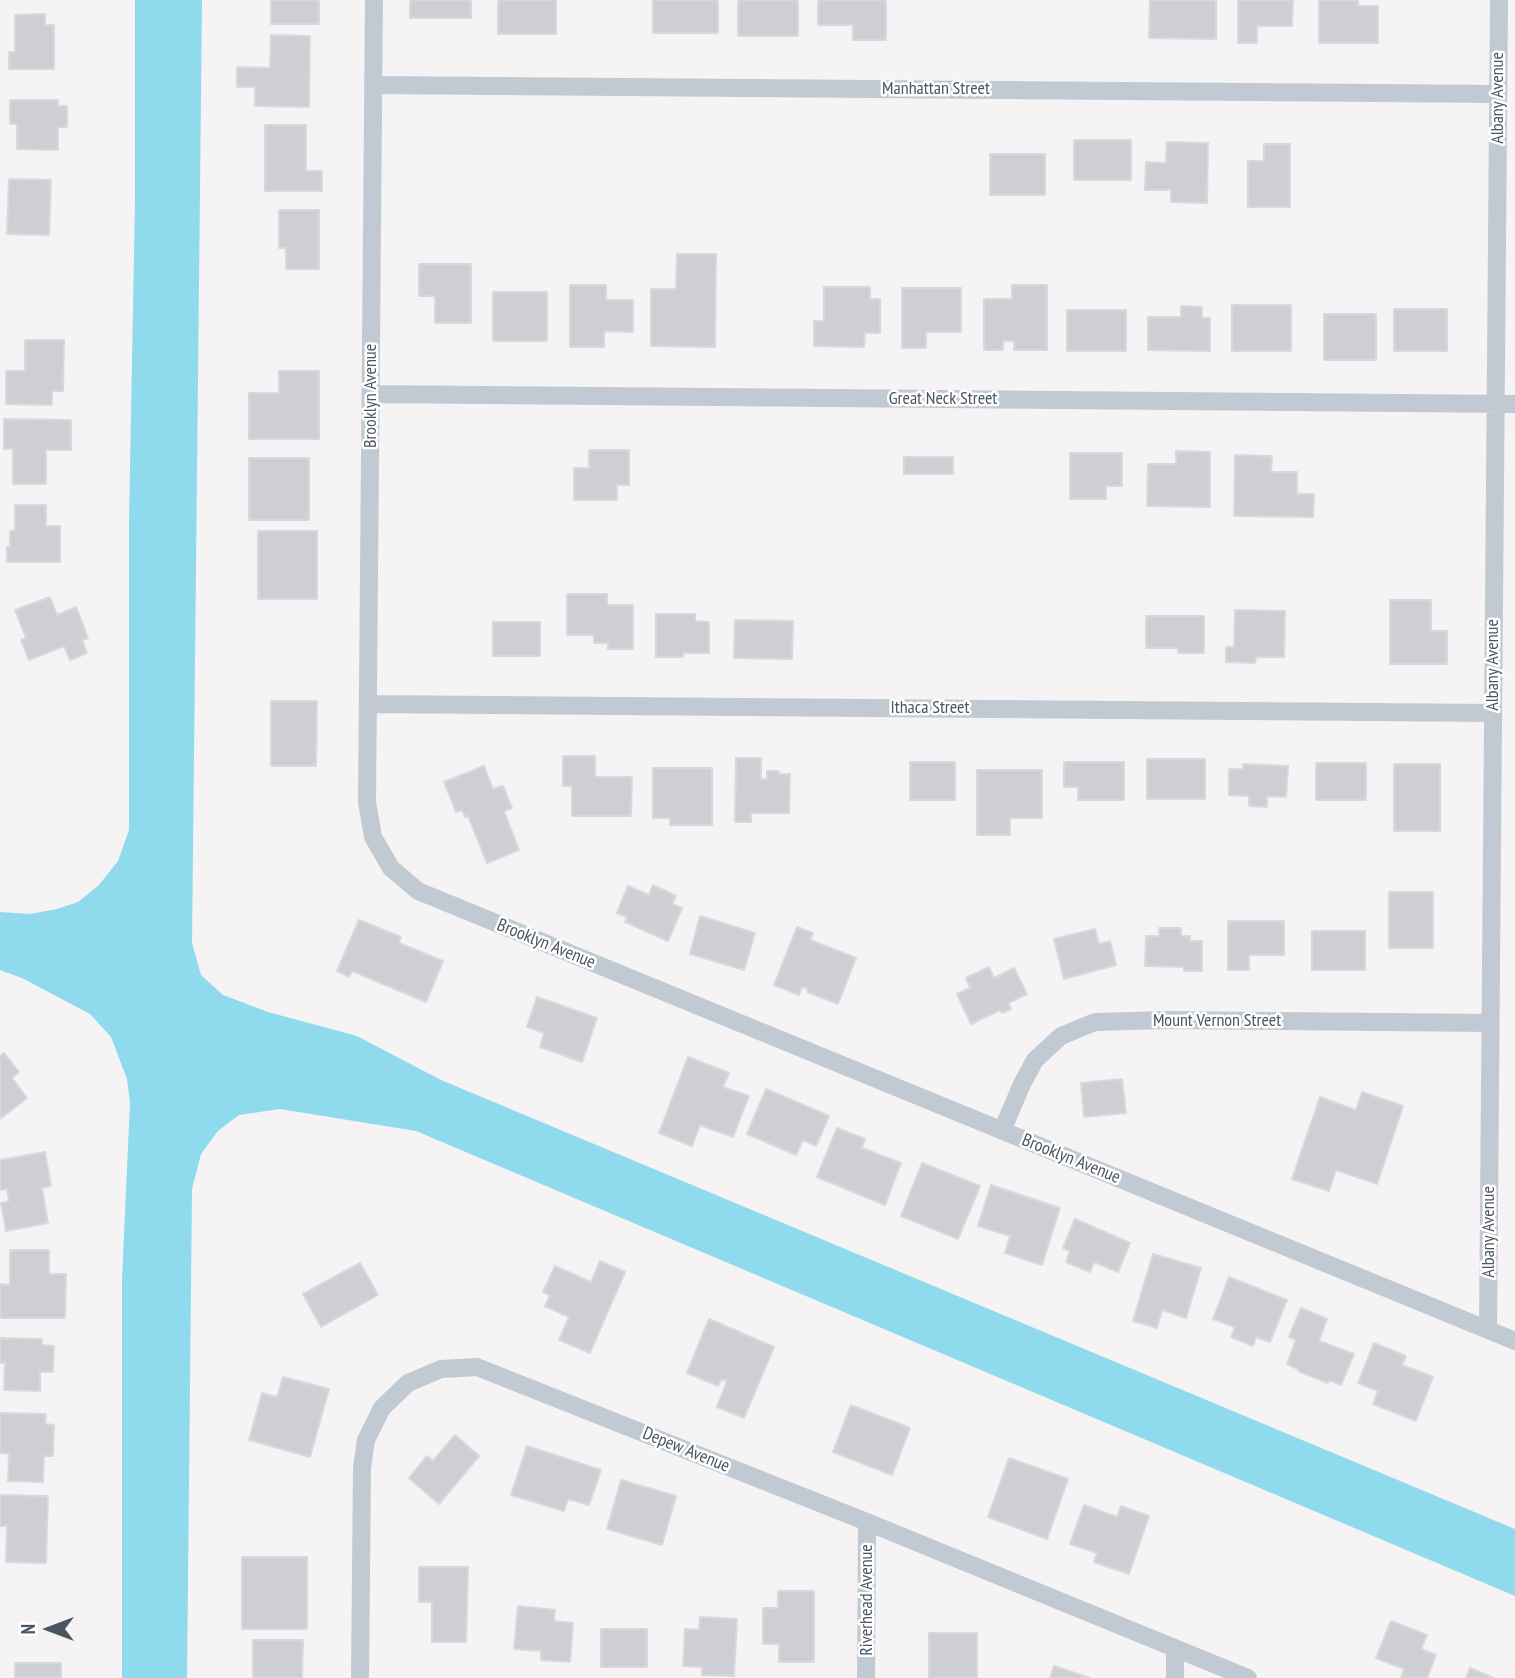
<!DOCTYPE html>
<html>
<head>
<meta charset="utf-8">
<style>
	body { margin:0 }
	#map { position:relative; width:1515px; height:1678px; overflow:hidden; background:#f5f3f3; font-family:"PT Sans Narrow",sans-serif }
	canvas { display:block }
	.north { position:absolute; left:14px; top:1594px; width:70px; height:70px; -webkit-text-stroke:5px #fff; paint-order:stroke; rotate:270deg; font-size:19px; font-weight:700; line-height:28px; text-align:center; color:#4a5661 }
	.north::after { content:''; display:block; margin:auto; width:24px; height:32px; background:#4a5661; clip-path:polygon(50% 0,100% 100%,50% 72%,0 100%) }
</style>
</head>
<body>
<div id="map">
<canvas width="1515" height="1678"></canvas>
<div class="north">N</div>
</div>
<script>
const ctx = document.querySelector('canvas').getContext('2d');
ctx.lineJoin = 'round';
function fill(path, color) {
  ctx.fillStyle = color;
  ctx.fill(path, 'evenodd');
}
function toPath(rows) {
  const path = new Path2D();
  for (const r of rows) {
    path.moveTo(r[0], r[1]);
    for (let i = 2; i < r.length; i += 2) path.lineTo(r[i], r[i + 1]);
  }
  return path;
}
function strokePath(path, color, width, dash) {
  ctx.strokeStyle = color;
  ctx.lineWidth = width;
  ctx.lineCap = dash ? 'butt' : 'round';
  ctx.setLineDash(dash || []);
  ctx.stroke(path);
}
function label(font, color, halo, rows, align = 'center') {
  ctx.font = font + ' "PT Sans Narrow",sans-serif';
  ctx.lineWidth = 5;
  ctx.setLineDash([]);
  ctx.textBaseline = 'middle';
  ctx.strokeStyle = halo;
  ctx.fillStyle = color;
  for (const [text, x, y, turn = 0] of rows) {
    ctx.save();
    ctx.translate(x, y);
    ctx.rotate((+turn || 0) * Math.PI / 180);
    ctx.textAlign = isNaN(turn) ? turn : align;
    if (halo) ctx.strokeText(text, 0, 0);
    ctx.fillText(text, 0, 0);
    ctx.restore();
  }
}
fill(toPath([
	[135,0,202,0,192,943,201,975,223,995,268,1012,357,1036,441,1080,1515,1529,1515,1596,416,1131,280,1109,239,1115,218,1131,201,1154,192,1189,187,1678,122,1678,122,1279,130,1103,127,1079,111,1037,90,1014,22,978,0,970,0,912,30,914,57,909,78,902,99,885,118,861,129,830,129,521,135,201]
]), '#90daee');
const building = toPath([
	[271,0,319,0,319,24,271,24,271,0],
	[410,0,471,0,471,18,410,18,410,0],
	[498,0,556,0,556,34,498,34,498,0],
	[653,0,718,0,718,33,653,33,653,0],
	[738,0,798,0,798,36,738,36,738,0],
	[818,0,886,0,886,40,853,40,853,25,818,25,818,0],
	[1150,0,1216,0,1216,39,1149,38,1150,0],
	[1238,0,1293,0,1292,26,1257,26,1257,43,1238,43,1238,0],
	[1319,0,1358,0,1358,6,1378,6,1378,43,1319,43,1319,0],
	[45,14,45,25,54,25,54,69,9,69,9,52,15,52,15,15,45,14],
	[271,35,310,36,309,107,255,106,255,87,237,87,237,67,270,68,271,35],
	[10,100,58,100,58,106,67,106,67,127,58,127,58,150,17,149,17,124,10,124,10,100],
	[265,125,306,125,306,171,322,171,322,191,265,191,265,125],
	[1074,140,1131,140,1131,180,1074,180,1074,140],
	[1167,142,1208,143,1207,203,1171,202,1171,190,1145,190,1146,162,1166,163,1167,142],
	[1264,144,1290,144,1290,207,1248,207,1248,161,1264,161,1264,144],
	[990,154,1045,154,1045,195,990,195,990,154],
	[9,179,51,180,49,235,7,234,9,179],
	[279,210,319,210,319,269,286,269,286,248,279,248,279,210],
	[677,254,716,254,715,347,651,346,651,289,676,289,677,254],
	[419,264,471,264,471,323,435,323,435,296,419,296,419,264],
	[570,285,606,285,606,300,633,300,633,332,604,331,604,347,570,347,570,285],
	[1012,285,1047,285,1047,350,1014,350,1014,341,1003,341,1003,350,984,350,984,299,1012,299,1012,285],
	[824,287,870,287,870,299,880,299,880,333,865,333,864,347,814,346,814,321,824,321,824,287],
	[902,288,961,288,961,332,926,332,926,348,902,348,902,288],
	[493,292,547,292,547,341,493,341,493,292],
	[1232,305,1291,305,1291,351,1232,351,1232,305],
	[1181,306,1202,307,1202,318,1210,318,1210,351,1148,350,1148,317,1181,317,1181,306],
	[1394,309,1447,309,1447,351,1394,351,1394,309],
	[1067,310,1126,310,1126,351,1067,351,1067,310],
	[1324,314,1376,314,1376,360,1324,360,1324,314],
	[25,340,64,340,63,391,52,391,52,405,6,404,6,371,25,371,25,340],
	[279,371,319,371,319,439,249,439,249,393,279,393,279,371],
	[4,419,71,420,71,450,46,450,46,484,13,484,13,449,4,449,4,419],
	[589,450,629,450,629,485,617,485,617,500,574,500,574,468,589,468,589,450],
	[1176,451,1210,452,1210,507,1147,506,1148,464,1176,464,1176,451],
	[1070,453,1122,453,1122,486,1106,486,1106,499,1070,499,1070,453],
	[1235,455,1272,456,1271,472,1297,472,1297,494,1314,494,1313,517,1234,516,1235,455],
	[904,457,953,457,953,474,904,474,904,457],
	[249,458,309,458,309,520,249,520,249,458],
	[15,505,46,505,46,526,60,526,60,562,7,562,7,547,10,547,10,531,15,531,15,505],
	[258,531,317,531,317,599,258,599,258,531],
	[567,594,607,594,607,605,633,605,633,649,608,649,608,643,594,643,594,635,567,635,567,594],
	[50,597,57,615,76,607,88,638,82,640,87,653,70,660,64,646,29,660,21,640,26,638,15,610,50,597],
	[1390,600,1431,600,1431,631,1447,631,1447,664,1390,664,1390,600],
	[1235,610,1285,611,1284,657,1256,657,1255,663,1226,662,1226,647,1234,647,1235,610],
	[656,614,695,614,695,621,709,622,709,653,683,653,683,657,656,657,656,614],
	[1146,616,1204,616,1204,653,1178,653,1178,648,1146,648,1146,616],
	[735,620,793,621,792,659,734,658,735,620],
	[493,622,540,622,540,656,493,656,493,622],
	[271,701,317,701,316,766,271,766,271,701],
	[563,756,595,756,595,777,632,777,631,816,572,816,572,786,563,786,563,756],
	[736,758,761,758,761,779,767,779,767,771,779,771,779,774,790,774,789,813,751,813,751,822,735,822,736,758],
	[1147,759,1205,759,1205,799,1147,799,1147,759],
	[910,762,955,762,955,800,910,800,910,762],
	[1064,762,1124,762,1124,800,1078,800,1078,787,1064,787,1064,762],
	[1316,763,1366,763,1366,800,1316,800,1316,763],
	[1243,764,1288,766,1286,797,1267,796,1267,807,1249,806,1249,796,1229,795,1229,769,1243,769,1243,764],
	[1394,764,1440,764,1440,831,1394,831,1394,764],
	[484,766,493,789,503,786,512,808,504,811,519,850,487,863,468,816,465,817,462,810,456,812,444,782,484,766],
	[653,768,712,768,712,825,670,825,670,818,653,818,653,768],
	[977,770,1042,770,1042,818,1010,818,1010,835,977,835,977,770],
	[653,885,676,896,672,904,682,908,668,941,625,922,627,917,617,913,628,886,649,895,653,885],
	[1389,892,1433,892,1433,948,1389,948,1389,892],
	[700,916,755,933,744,970,690,954,700,916],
	[359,920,401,937,399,943,443,961,426,1002,352,971,349,977,337,971,359,920],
	[1228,921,1284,921,1284,955,1249,955,1249,970,1228,970,1228,921],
	[797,927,813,933,810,940,856,958,838,1004,807,992,808,989,802,987,799,995,774,985,797,927],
	[1159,928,1181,928,1181,936,1190,936,1190,941,1202,941,1202,971,1184,971,1184,967,1145,966,1146,936,1159,936,1159,928],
	[1095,929,1099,944,1110,941,1116,965,1064,979,1054,939,1095,929],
	[1312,931,1365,931,1365,970,1312,970,1312,931],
	[989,967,994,978,1014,968,1027,994,1008,1003,1011,1009,1002,1013,1000,1010,971,1024,957,994,970,988,966,978,989,967],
	[537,997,597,1018,582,1062,540,1047,544,1033,527,1027,537,997],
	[4,1053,19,1072,12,1078,27,1098,0,1119,0,1056,4,1053],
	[688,1057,729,1073,723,1087,749,1096,733,1137,700,1125,692,1146,659,1133,688,1057],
	[1122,1079,1126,1113,1084,1117,1081,1083,1122,1079],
	[766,1089,829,1116,816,1146,803,1140,796,1155,747,1134,766,1089],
	[1362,1092,1403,1106,1377,1184,1336,1170,1329,1191,1292,1179,1320,1097,1356,1110,1362,1092],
	[837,1128,865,1139,862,1148,901,1163,885,1205,817,1177,837,1128],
	[45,1152,51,1186,42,1188,48,1223,6,1231,1,1203,9,1201,7,1189,0,1190,0,1160,45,1152],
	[922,1163,980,1186,958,1239,901,1216,922,1163],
	[991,1185,1060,1208,1042,1265,1005,1253,1010,1236,978,1226,991,1185],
	[1075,1219,1130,1243,1118,1272,1094,1262,1090,1272,1066,1262,1070,1251,1063,1248,1075,1219],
	[10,1250,49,1250,49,1274,66,1274,65,1318,0,1318,0,1284,10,1285,10,1250],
	[1153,1254,1201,1268,1186,1318,1162,1310,1157,1328,1133,1321,1153,1254],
	[600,1261,625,1272,590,1353,559,1340,569,1317,545,1306,550,1295,543,1292,555,1266,591,1282,600,1261],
	[360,1263,378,1295,321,1327,303,1294,360,1263],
	[1229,1277,1287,1300,1270,1342,1256,1337,1253,1346,1231,1337,1235,1327,1213,1319,1229,1277],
	[1301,1308,1327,1319,1319,1341,1354,1354,1341,1385,1329,1380,1328,1383,1298,1371,1298,1369,1287,1364,1296,1340,1289,1337,1301,1308],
	[709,1319,774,1347,744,1418,717,1407,727,1381,721,1379,718,1386,687,1373,709,1319],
	[0,1338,42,1339,42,1345,54,1346,53,1372,40,1372,40,1391,4,1390,5,1363,0,1363,0,1338],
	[1374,1343,1406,1356,1402,1365,1433,1377,1416,1421,1373,1404,1378,1391,1358,1383,1374,1343],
	[283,1377,329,1389,310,1457,249,1440,262,1393,277,1397,283,1377],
	[851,1405,910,1428,892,1475,833,1452,851,1405],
	[0,1413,46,1414,45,1424,54,1425,53,1456,44,1456,43,1482,8,1481,9,1454,0,1453,0,1413],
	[455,1435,479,1456,439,1504,409,1478,427,1456,433,1461,455,1435],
	[527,1446,601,1470,589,1505,568,1499,564,1511,511,1495,527,1446],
	[1009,1458,1068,1479,1047,1539,988,1517,1009,1458],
	[621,1480,676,1496,662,1545,607,1529,621,1480],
	[0,1495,48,1496,46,1563,6,1562,7,1526,0,1526,0,1495],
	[1084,1505,1117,1517,1121,1506,1149,1516,1129,1574,1094,1562,1097,1553,1070,1544,1084,1505],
	[242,1557,307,1557,307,1629,242,1629,242,1557],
	[419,1567,468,1567,466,1642,432,1642,432,1602,419,1602,419,1567],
	[778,1591,814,1591,814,1662,779,1662,779,1644,763,1644,763,1608,778,1608,778,1591],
	[518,1606,555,1610,554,1621,573,1623,570,1662,541,1660,541,1651,514,1649,518,1606],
	[700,1617,737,1619,734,1676,702,1675,702,1667,683,1666,685,1629,699,1630,700,1617],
	[1391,1621,1427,1635,1421,1649,1436,1655,1427,1678,1401,1678,1404,1669,1376,1658,1391,1621],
	[601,1629,647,1629,647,1667,601,1667,601,1629],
	[929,1633,977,1633,977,1678,929,1678,929,1633],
	[253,1640,303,1640,302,1678,253,1678,253,1640],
	[15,1663,61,1663,61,1678,15,1678,15,1663],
	[1054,1666,1090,1678,1050,1678,1054,1666],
	[1470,1668,1494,1678,1466,1678,1470,1668]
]);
fill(building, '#cdcfd5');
strokePath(building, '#d7d9de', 2);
strokePath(toPath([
	[374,0,367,802,373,837,391,868,418,891,1515,1341],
	[373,85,1498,94],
	[371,394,1515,404],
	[368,704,1493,713],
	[1002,1131,1022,1084,1035,1060,1061,1036,1095,1022,1166,1020,1490,1023],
	[1488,1330,1499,0],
	[360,1678,362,1468,366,1440,382,1408,408,1383,441,1369,477,1367,867,1522,1248,1678],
	[866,1678,867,1522],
	[1175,1678,1175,1648]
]), '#c1cad2', 18);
label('18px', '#4a5661', '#fff', [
	["Manhattan Street",936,89],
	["Albany Avenue",1498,98,-90],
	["Brooklyn Avenue",371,396,-90],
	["Great Neck Street",943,399],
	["Albany Avenue",1493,665,-90],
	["Ithaca Street",930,708],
	["Brooklyn Avenue",546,944,22],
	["Mount Vernon Street",1217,1021],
	["Brooklyn Avenue",1071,1159,22],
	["Albany Avenue",1489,1232,-90],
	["Depew Avenue",686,1450,22],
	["Riverhead Avenue",867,1600,-90]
]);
</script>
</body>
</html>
